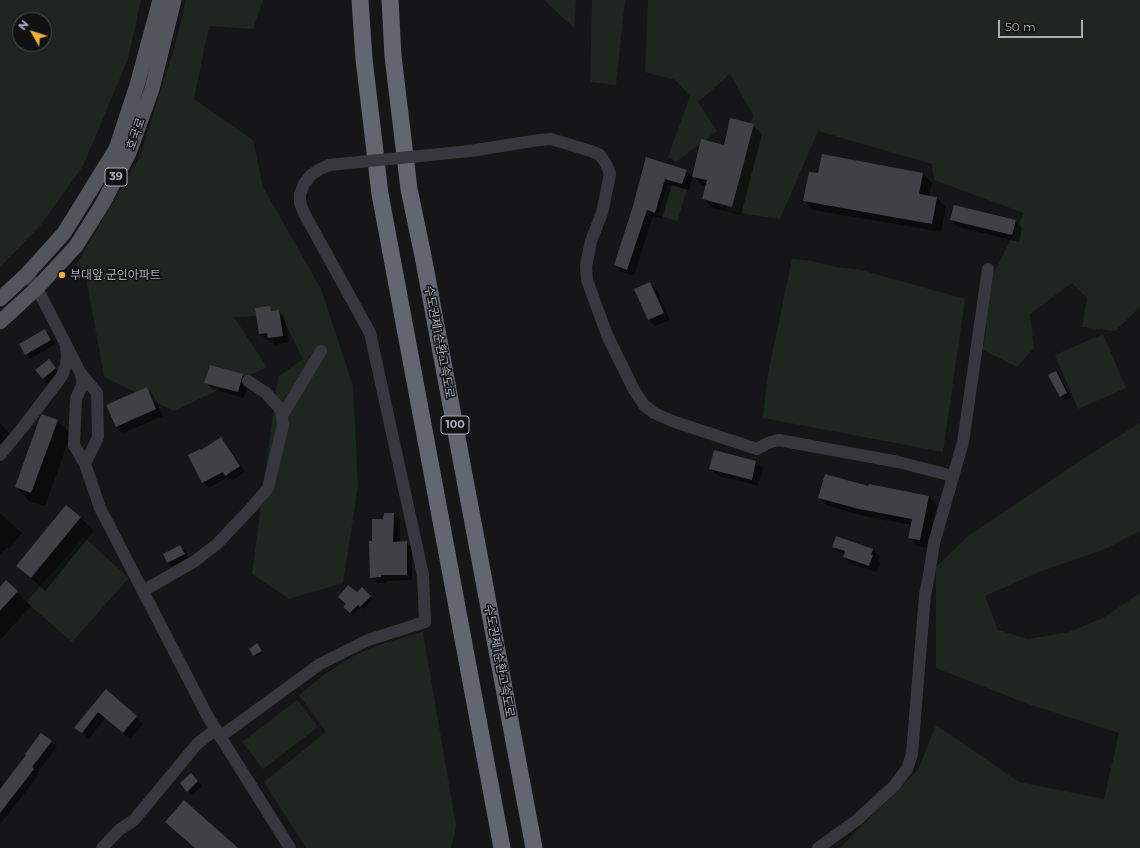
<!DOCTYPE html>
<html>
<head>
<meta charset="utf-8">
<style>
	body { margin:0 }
	#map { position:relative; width:1140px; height:848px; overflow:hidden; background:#161618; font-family:Montserrat,sans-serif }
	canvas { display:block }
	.north { position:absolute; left:12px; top:12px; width:40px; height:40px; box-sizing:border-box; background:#111113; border:1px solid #4d4f55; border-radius:50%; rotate:309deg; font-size:11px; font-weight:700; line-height:16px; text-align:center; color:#a8adb8 }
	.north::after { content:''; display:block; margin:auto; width:14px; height:18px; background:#f2b134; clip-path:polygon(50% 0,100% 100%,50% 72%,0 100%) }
	.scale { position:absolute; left:998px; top:20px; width:85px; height:18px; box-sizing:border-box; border:2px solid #a8adb8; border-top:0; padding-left:5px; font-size:12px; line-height:14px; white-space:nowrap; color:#a8adb8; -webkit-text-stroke:3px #111113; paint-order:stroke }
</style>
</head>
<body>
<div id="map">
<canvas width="1140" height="848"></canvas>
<div class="north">N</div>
<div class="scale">50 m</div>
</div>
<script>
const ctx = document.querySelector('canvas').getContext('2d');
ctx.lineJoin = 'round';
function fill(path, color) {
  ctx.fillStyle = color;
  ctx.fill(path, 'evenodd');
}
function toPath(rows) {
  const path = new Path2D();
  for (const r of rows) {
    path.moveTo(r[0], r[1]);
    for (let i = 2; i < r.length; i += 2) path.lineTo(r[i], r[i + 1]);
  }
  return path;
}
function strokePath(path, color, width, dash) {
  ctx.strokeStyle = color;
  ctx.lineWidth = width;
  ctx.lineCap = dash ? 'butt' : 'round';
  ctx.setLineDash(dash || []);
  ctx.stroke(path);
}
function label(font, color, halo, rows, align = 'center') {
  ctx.font = font + ' Montserrat,"Noto Sans KR",sans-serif';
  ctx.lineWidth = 3;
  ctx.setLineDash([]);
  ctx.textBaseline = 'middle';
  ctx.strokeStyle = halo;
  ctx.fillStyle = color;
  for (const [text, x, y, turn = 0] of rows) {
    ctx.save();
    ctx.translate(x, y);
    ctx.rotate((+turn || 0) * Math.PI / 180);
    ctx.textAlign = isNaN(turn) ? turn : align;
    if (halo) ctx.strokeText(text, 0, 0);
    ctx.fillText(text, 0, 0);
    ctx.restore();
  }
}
fill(toPath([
	[0,0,141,0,128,59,83,166,40,226,0,267],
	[20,20,44,20,44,44,20,44],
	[186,0,263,0,253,29,209,26,194,99,253,140,263,187,321,289,353,386,358,486,343,583,289,599,252,574,278,377,303,359,281,315,234,317,267,367,174,411,104,377,86,276,76,265,140,156,176,42],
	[544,0,576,0,574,28],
	[592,0,625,0,616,85,590,82],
	[648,0,1140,0,1140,307,1115,331,1082,327,1087,298,1072,283,1030,314,1034,348,1017,367,983,350,993,275,1024,213,934,180,932,164,818,131,780,219,726,211,753,115,730,74,698,102,717,131,676,162,668,157,690,96,675,80,645,72],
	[668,184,687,190,677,221,658,215],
	[792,259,812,261,836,267,861,270,965,299,943,452,763,418,767,379],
	[1103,334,1126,388,1078,409,1055,355],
	[1140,423,1140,531,1105,549,1039,572,985,596,998,630,1028,639,1069,632,1103,618,1140,593,1140,848,840,848,918,770,936,725,1019,782,1104,799,1119,733,1028,704,936,668,936,567,967,537,1081,460],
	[84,537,129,578,72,642,26,602],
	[423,632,456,826,451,848,306,848,264,782,326,732,299,695,325,674,355,655,382,644],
	[297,700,318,727,263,769,242,742]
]), '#1e261f');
fill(toPath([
	[753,125,762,134,741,215,712,208,703,198,706,187,702,185,693,177,689,190,672,185,662,219,653,216,634,276,622,272,615,265,634,206,647,158,686,170,693,177,724,146],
	[923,173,932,183,929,196,937,198,946,207,941,232,813,210,804,200,819,174],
	[951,220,1015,221,1022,228,1019,242,958,227],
	[650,283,657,290,670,320,655,326,648,320],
	[269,307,274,312,279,311,285,318,289,342,275,345,271,340,267,340,260,334],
	[45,330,49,334,55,344,30,359,26,354],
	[53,365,60,373,48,383,43,379],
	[1056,372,1060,377,1071,397,1065,400,1060,396],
	[242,375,249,382,244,398,212,389,206,383],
	[147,388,153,395,163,416,123,433,116,427],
	[58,421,71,434,45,506,29,501,16,487],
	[0,423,18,443,0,459],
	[221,438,226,444,245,472,232,481,228,477,209,488,203,482,201,451],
	[715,452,756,462,763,469,758,486,717,475,710,468],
	[869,487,929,497,937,505,928,548,917,546,909,537,912,525,868,517,828,506,819,498],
	[0,513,22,533,9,549,7,547,0,555],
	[394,514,400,520,399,542,406,542,412,548,412,580,386,581,386,583,377,583,371,577,373,542,384,520],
	[80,517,94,531,45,591,18,566],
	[180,546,185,551,189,558,173,567,168,562],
	[833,547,873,549,880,556,878,561,880,563,876,572,851,564,845,557,845,555,840,553],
	[6,582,31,606,0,640,0,589],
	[362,589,373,599,364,609,361,607,353,615,345,607],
	[259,646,263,653,256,657,254,655],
	[106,691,143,724,130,739,105,718,89,739,76,727],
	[51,742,57,747,37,773,39,775,0,824,0,780,5,784],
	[191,774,202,786,192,795,181,783]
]), '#0007');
fill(toPath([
	[730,118,754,124,732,207,702,199,707,180,692,177,701,139,724,145],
	[822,154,923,173,919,194,937,197,932,224,803,201,809,172,818,173],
	[646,157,687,170,682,184,665,179,655,213,647,210,627,270,614,265,633,206],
	[954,205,1016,220,1012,235,950,220],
	[650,282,664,313,648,320,634,289],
	[270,306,271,311,279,310,283,336,268,338,267,333,259,334,255,308],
	[45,329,51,340,25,355,19,344],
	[49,359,56,368,43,379,35,370],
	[210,365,243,374,238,392,204,383],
	[1056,371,1067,393,1060,397,1048,375],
	[147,387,156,409,116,427,106,405],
	[42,414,58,420,31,493,15,487,40,417],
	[221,437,240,466,225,476,223,472,202,483,188,455,200,449,201,450],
	[714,450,756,461,752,480,709,469],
	[825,474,868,486,869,484,929,496,920,540,908,538,912,519,859,509,818,498],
	[66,505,81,517,31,578,16,566],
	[384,513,394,513,393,542,407,541,407,575,381,575,381,577,370,578,369,541,372,541,372,519,383,519],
	[836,536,873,549,871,555,873,555,869,566,843,557,845,551,832,547],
	[180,545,185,554,167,563,163,554],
	[6,580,18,591,0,611,0,587],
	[348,585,357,592,362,587,371,596,360,607,358,605,350,613,343,607,346,604,338,597],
	[257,643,262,651,253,656,249,649],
	[106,689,137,716,123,733,98,712,82,733,74,728],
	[41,733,52,741,32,767,34,769,0,813,0,789,26,755,25,754],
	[191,773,198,781,187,792,180,783],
	[184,800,238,848,195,848,165,822]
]), '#404145');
strokePath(toPath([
	[470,151,539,140,551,139,591,151,600,155,606,164,610,174,607,189,602,213,591,241,586,266,587,280,607,335,634,390,644,405,654,413,675,422,757,449,768,443,779,440,898,462,953,476],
	[27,274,37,288,80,372,97,393,98,437,85,464,74,445,76,399,83,383,80,372],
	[282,416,321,351],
	[0,455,23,427,62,376,66,365,67,355,66,348],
	[85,464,100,508,208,717,290,848],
	[143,591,195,561,217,544,252,507,268,488,283,425,281,410,266,393,248,381],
	[221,736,320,664,368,640,425,622,423,575,370,333,304,213,300,203,300,194,304,184,311,175,320,169,329,165],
	[102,848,119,830,134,820,197,744,216,729],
	[818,848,857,820,894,786,907,769,912,754,925,595,929,575,934,543,963,442,988,269]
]), '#37383d', 12);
strokePath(toPath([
	[0,299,27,274,64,233,116,149,137,85,160,0],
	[0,322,37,288,76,246,103,203,129,153,152,89,174,0]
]), '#53555c', 15);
strokePath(toPath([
	[360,0,364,59,380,194,502,848],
	[390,0,393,56,409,189,423,256,534,848]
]), '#63666e', 17);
strokePath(toPath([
	[329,165,470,151]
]), '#37383d', 12);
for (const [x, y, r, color] of [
	[62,275,4,"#f2b134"]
]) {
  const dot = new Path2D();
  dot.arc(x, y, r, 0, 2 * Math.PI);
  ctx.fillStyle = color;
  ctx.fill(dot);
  strokePath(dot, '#111113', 1.5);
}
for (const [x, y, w] of [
	[116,177,22],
	[455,425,28]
]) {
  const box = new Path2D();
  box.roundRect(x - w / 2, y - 9, w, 18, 3);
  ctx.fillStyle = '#111113';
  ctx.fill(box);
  strokePath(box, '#a8adb8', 1);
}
label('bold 11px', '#a8adb8', null, [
	["39",116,177],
	["100",455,425]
]);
label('12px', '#a8adb8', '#111113', [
	["호국로",136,134,-70],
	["수도권제1순환고속도로",439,342,79],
	["수도권제1순환고속도로",499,661,79]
]);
label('12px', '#a8adb8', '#111113', [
	["부대앞.군인아파트",70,275]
], 'left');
</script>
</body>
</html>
